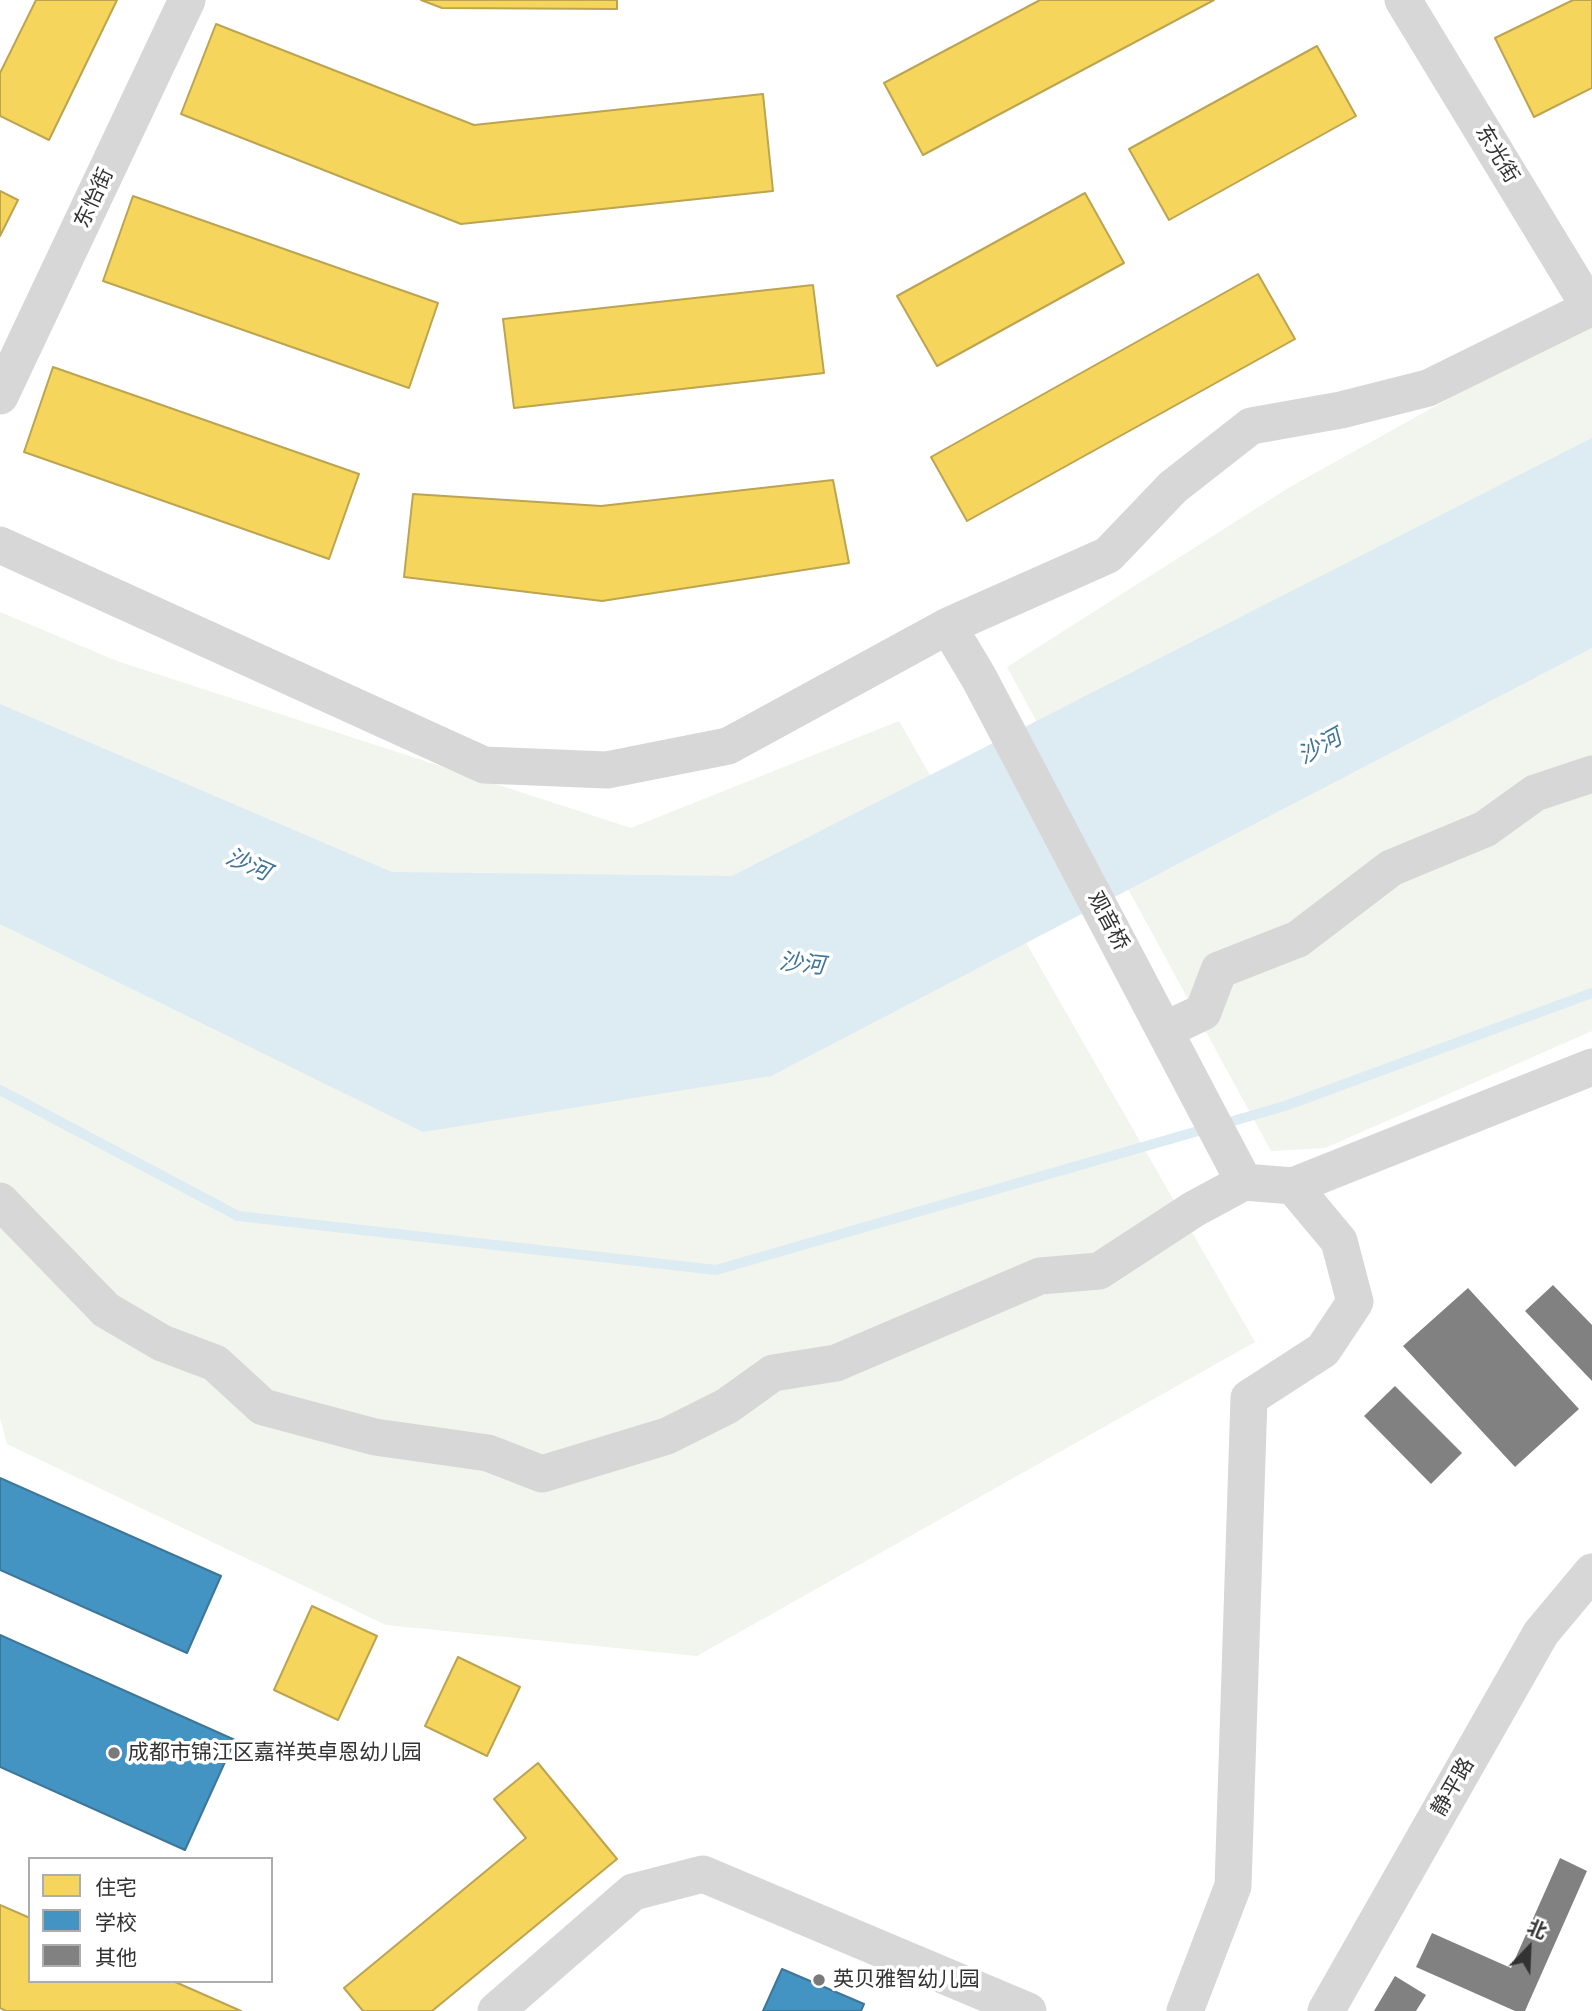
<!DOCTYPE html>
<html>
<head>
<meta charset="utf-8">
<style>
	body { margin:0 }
	#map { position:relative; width:1592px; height:2011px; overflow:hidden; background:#fff; font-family:Mulish,"Noto Sans SC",sans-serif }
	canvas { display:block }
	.legend { position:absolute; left:28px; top:1857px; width:245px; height:126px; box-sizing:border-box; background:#fff; border:2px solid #adadad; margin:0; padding:9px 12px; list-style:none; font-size:21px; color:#333 }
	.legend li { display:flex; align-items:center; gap:14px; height:35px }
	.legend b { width:35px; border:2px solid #adadad }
	.north { position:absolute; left:1494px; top:1913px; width:70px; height:70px; -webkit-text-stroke:5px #fff; paint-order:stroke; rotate:23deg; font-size:19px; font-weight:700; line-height:28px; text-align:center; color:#333 }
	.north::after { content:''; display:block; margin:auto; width:24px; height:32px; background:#333; clip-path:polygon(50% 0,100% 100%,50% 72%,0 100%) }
</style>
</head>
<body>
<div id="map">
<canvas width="1592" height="2011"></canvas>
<ul class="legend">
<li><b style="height:19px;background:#f6d55c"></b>住宅</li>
<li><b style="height:19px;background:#4393c3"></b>学校</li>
<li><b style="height:19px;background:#818181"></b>其他</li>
</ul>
<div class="north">北</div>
</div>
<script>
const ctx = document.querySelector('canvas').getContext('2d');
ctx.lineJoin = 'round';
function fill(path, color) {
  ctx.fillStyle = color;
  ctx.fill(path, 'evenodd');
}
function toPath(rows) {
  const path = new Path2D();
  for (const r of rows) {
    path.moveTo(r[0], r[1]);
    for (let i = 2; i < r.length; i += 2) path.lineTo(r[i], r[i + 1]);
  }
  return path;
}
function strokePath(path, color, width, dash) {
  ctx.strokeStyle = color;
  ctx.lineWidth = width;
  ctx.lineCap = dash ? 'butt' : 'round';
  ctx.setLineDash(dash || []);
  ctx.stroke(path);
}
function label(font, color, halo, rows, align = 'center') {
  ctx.font = font + ' Mulish,"Noto Sans SC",sans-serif';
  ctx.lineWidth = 7;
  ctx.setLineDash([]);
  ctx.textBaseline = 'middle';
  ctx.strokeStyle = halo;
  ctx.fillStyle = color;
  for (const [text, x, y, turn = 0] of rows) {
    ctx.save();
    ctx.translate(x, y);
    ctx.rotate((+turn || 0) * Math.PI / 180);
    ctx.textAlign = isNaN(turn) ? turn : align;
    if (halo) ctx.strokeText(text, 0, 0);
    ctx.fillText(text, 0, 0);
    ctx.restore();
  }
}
fill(toPath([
	[1592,319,1592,1031,1325,1148,1271,1151,1007,667,1290,487],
	[0,612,117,661,631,828,899,721,1255,1342,697,1656,386,1625,7,1444,0,1418]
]), '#f1f5ed');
fill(toPath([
	[1592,438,1592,648,771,1076,423,1132,0,924,0,704,392,872,732,876]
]), '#ddebf3');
const homes = toPath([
	[36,0,117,0,49,140,0,116,0,73,36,0],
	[421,0,617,0,617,9,442,8,421,0],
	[1040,0,1214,0,923,155,884,83,1040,0],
	[1573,0,1592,0,1592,88,1534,117,1495,38,1573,0],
	[216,24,474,125,763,94,773,191,461,224,181,114,216,24],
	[1317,46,1356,116,1169,220,1129,149,1317,46],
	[0,191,18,200,0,236,0,191],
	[1085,193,1124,263,937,366,897,296,1085,193],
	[133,196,438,303,409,388,103,281,133,196],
	[1258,274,1295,339,967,521,931,457,1258,274],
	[813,285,824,373,514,408,503,319,813,285],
	[53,367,359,474,329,559,24,452,53,367],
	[833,480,849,563,602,601,404,577,413,494,601,506,833,480],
	[312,1606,377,1636,338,1720,274,1690,312,1606],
	[458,1657,520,1687,487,1756,425,1726,458,1657],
	[538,1763,617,1859,432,2011,363,2011,344,1988,526,1838,494,1799,538,1763],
	[0,1905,30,1918,30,1981,173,1981,241,2011,6,2011,0,2008,0,1905]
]);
fill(homes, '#f6d55c');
strokePath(homes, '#bca450', 2);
const schools = toPath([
	[0,1478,221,1576,187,1653,0,1570,0,1478],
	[0,1635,235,1740,185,1850,0,1767,0,1635],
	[782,1969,864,2004,861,2011,763,2011,782,1969]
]);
fill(schools, '#4393c3');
strokePath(schools, '#3e7698', 2);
strokePath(toPath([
	[0,1090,238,1216,716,1270,1285,1106,1592,993]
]), '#ddebf3', 10);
fill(toPath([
	[1553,1285,1592,1325,1592,1381,1525,1311],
	[1468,1288,1579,1409,1515,1467,1403,1346],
	[1395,1386,1462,1453,1431,1484,1364,1416],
	[1560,1858,1587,1871,1525,2011,1515,2011,1416,1967,1432,1933,1511,1968],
	[1395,1976,1426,1995,1416,2011,1374,2011]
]), '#818181');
strokePath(toPath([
	[1403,0,1590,308],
	[0,396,187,0],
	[0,545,484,765,607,770,728,746,948,626,1108,555,1173,487,1251,426,1341,410,1428,388,1592,307],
	[948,626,979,678,1244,1182,1293,1186,1592,1067],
	[1165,1030,1203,1012,1219,970,1298,939,1391,868,1485,829,1535,793,1592,774],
	[0,1201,106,1310,162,1343,215,1363,263,1407,375,1437,488,1453,542,1474,667,1436,727,1406,773,1373,836,1363,1040,1276,1099,1271,1194,1209,1244,1182],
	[496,2011,633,1892,703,1874,1028,2011],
	[1185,2011,1233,1886,1249,1398,1323,1350,1355,1302,1339,1241,1293,1186],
	[1326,2011,1541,1633,1592,1572]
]), '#d7d7d7', 37);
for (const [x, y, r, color] of [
	[114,1753,7,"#7a7a7a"],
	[819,1980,7,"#7a7a7a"]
]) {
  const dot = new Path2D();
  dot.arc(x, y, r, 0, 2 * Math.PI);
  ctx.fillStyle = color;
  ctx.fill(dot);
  strokePath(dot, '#fff', 2.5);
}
label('21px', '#333', '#fff', [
	["东光街",1497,154,59],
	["东怡街",94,198,-65],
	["观音桥",1108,921,62],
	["静平路",1453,1787,-60]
]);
label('21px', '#333', '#fff', [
	["成都市锦江区嘉祥英卓恩幼儿园",128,1753],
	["英贝雅智幼儿园",833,1980]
], 'left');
label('italic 23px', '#3f7597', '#fff', [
	["沙河",1320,747,-29],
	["沙河",248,865,24],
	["沙河",802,964,6]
]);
</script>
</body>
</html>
